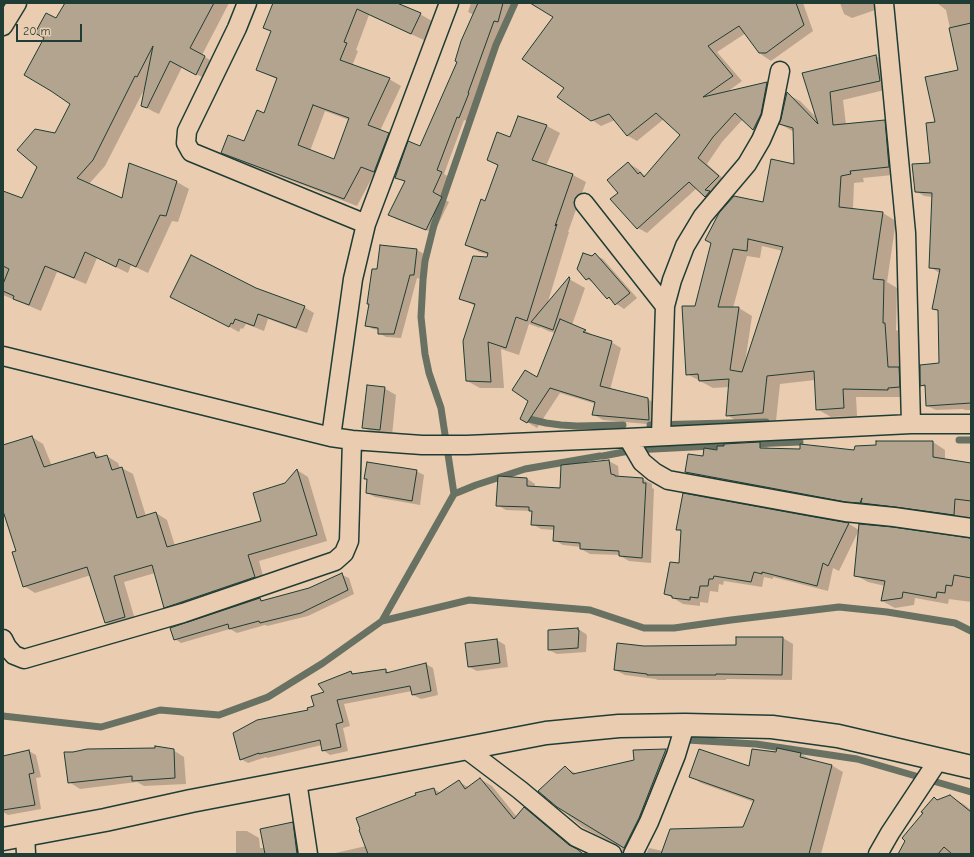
<!DOCTYPE html>
<html>
<head>
<meta charset="utf-8">
<style>
	body { margin:0 }
	#map { position:relative; width:974px; height:857px; overflow:hidden; background:#eacdb1; font-family:"Comic Neue",sans-serif }
	canvas { display:block }
	.frame { position:absolute; inset:0; border:4px solid #1f3d34; pointer-events:none }
	.scale { position:absolute; left:16px; top:24px; width:66px; height:18px; box-sizing:border-box; border:2px solid #1f3d34; border-top:0; padding-left:5px; font-size:12px; line-height:14px; white-space:nowrap; color:#1f3d34; -webkit-text-stroke:3px #eacdb1; paint-order:stroke }
</style>
</head>
<body>
<div id="map">
<canvas width="974" height="857"></canvas>
<div class="frame"></div>
<div class="scale">20 m</div>
</div>
<script>
const ctx = document.querySelector('canvas').getContext('2d');
ctx.lineJoin = 'round';
function fill(path, color) {
  ctx.fillStyle = color;
  ctx.fill(path, 'evenodd');
}
function toPath(rows) {
  const path = new Path2D();
  for (const r of rows) {
    path.moveTo(r[0], r[1]);
    for (let i = 2; i < r.length; i += 2) path.lineTo(r[i], r[i + 1]);
  }
  return path;
}
function strokePath(path, color, width, dash) {
  ctx.strokeStyle = color;
  ctx.lineWidth = width;
  ctx.lineCap = dash ? 'butt' : 'round';
  ctx.setLineDash(dash || []);
  ctx.stroke(path);
}
fill(toPath([
	[66,3,229,3,202,55,216,64,208,80,182,67,159,114,154,112,142,105,146,86,105,166,89,184,123,200,130,165,177,182,189,189,178,222,172,221,148,273,131,265,128,273,97,258,86,284,57,272,41,311,3,295,3,192,22,200,71,103,56,19],
	[274,3,395,3,420,14,432,21,424,40,369,15,356,50,358,51,352,66,389,79,401,86,380,131,388,134,401,141,387,178,374,174,357,206,235,159,222,152,244,142,264,114,277,79,270,76,258,69,272,32,265,27],
	[325,111,349,120,334,160,310,151],
	[471,3,514,3,504,25,502,25,475,98,476,98,467,121,464,120,444,174,449,177,440,197,449,202,434,233,396,219,389,214,405,182,396,177,421,147,459,62,474,15,468,12],
	[538,3,803,3,813,31,771,61,762,55,746,33,717,52,742,81,727,92,767,83,776,88,763,135,754,129,743,119,722,142,707,164,727,182,715,202,706,196,697,188,647,233,638,228,619,193,628,163,638,169,646,177,682,135,664,119,637,141,628,136,615,120,601,126,592,120,565,88,554,17],
	[840,3,883,3,881,8,852,18,844,14],
	[937,3,971,3,971,410,965,410,963,409,936,410,927,406,927,388,921,385,940,364,939,312,933,308,941,272,938,272,930,267,933,197,924,196,916,191,931,164,936,123,959,70,946,10],
	[876,56,889,64,893,88,843,100,846,125,884,121,898,129,902,174,863,178,864,182,854,183,853,209,883,213,896,221,887,282,897,288,896,330,898,331,900,368,912,375,901,397,856,397,857,416,831,417,817,409,815,380,780,384,776,421,740,423,727,415,729,387,713,388,687,374,696,307,712,243,764,203,796,165,794,132,780,124,787,94,800,101,817,118,803,74],
	[762,246,783,251,745,363,752,316,739,308,733,308,747,256,760,258],
	[518,117,547,126,560,133,546,166,573,175,586,182,568,232,569,232,547,305,569,279,585,288,572,325,586,331,594,336,611,342,621,348,610,390,648,399,657,405,658,425,603,420,594,415,596,404,560,393,537,428,522,419,555,333,548,331,540,327,540,328,529,324,519,355,501,349,504,388,480,388,467,381,475,306,460,298,488,258,489,255,479,252,466,244,486,202,499,166,488,160,510,138],
	[381,246,417,250,424,254,421,279,417,278,401,338,386,337,379,333,379,330,373,329,366,325,378,270],
	[595,255,603,259,637,298,624,309,608,298,595,284,587,279,592,257],
	[256,289,304,307,314,313,307,333,268,319,264,331,246,324,243,329,241,328,239,332,182,302],
	[384,388,396,395,392,436,375,434,363,427],
	[32,437,43,444,52,466,94,453,102,458,107,456,118,463,120,468,122,468,133,474,146,516,156,513,167,520,175,546,263,521,286,484,297,470,308,477,327,541,259,561,265,583,176,613,165,607,155,573,124,582,136,623,117,629,106,623,91,575,35,593,24,586,17,551,3,507,3,446],
	[933,442,945,450,945,460,971,464,971,522,909,513,699,479,686,472,704,457,717,451,760,443,771,449,855,451],
	[609,461,618,466,619,477,643,479,652,484,652,488,654,489,651,563,629,561,620,556,620,555,590,554,581,549,581,547,563,545,554,540,554,530,541,529,532,524,533,512,531,511,506,510,497,505,526,478,535,484,535,488,561,489,562,466],
	[416,471,424,475,420,505,375,497,367,493,368,480,365,478],
	[684,495,849,524,859,530,839,571,833,568,828,591,773,577,773,579,764,577,762,587,724,581,723,585,719,584,718,592,710,591,708,603,700,602,700,606,683,604,665,593,680,564,682,532,677,529],
	[971,539,971,602,949,599,948,604,915,598,914,605,895,608,882,601,885,586,868,582,855,575],
	[342,575,349,578,354,594,308,616,267,626,265,625,237,633,230,629,181,643,175,639,171,628,260,599,265,601,309,589],
	[578,629,586,634,587,636,586,652,557,654,549,650],
	[783,638,793,644,792,680,726,679,726,680,658,680,655,679,625,675,615,670,737,646],
	[497,640,505,645,508,667,477,671,469,667,466,644],
	[426,664,433,668,438,695,421,699,413,695,412,691,344,704,350,726,343,728,348,751,330,755,323,750,322,745,267,758,266,757,248,763,241,759,315,707,326,693,351,672,355,674,385,670,390,673],
	[173,750,184,757,186,784,144,786,137,782,80,789,69,782],
	[666,750,678,757,636,854,623,854,621,847,595,834,582,827,539,791,565,767,577,774,635,761,634,751],
	[29,751,36,755,41,777,36,778,41,809,8,815,3,812,3,757],
	[777,753,801,754,812,760,831,765,843,772,821,854,646,854,649,848,663,851,743,828,754,802,701,783,690,776,750,767],
	[480,779,492,786,517,817,524,808,536,815,578,850,585,854,331,854,366,846,434,789,441,793,459,782,468,787],
	[950,796,965,805,971,810,971,854,922,854,937,801],
	[292,824,304,830,308,854,236,854,236,831,247,831,259,838,260,848,265,848]
]), '#0003');
strokePath(toPath([
	[525,418,546,423,561,425,577,426,623,425],
	[650,425,766,422],
	[959,440,971,440],
	[750,444,800,442],
	[603,456,634,450,732,445],
	[454,494,476,485,525,469,600,456],
	[382,621,454,494,441,408,429,373,425,354,421,317,423,280,425,261,434,225,496,45,515,3],
	[3,716,101,727,160,710,219,715,268,697,323,663,382,621,469,600,590,610,644,628,674,628,731,620,839,607,887,612,955,623,971,631],
	[687,740,756,744,857,759,971,792]
]), '#687162', 7);
const building = toPath([
	[65,3,214,3,190,48,205,56,196,75,170,61,147,108,141,106,153,46,137,77,135,76,93,160,77,178,122,198,129,163,177,181,166,216,160,215,136,267,119,259,116,267,85,252,74,278,45,266,29,305,13,299,14,296,3,291,3,284,9,269,3,266,3,191,22,198,37,167,17,150,35,129,55,133,70,104,51,91,24,75,44,38,35,33,46,13,56,18,65,3],
	[273,3,397,3,421,13,411,34,357,9,344,42,347,43,340,60,390,78,368,125,389,133,374,172,361,167,344,199,221,153,228,135,244,141,257,110,264,113,277,78,256,70,271,31,263,28,273,3],
	[313,105,349,118,334,159,298,145,313,105],
	[478,3,503,3,498,22,494,21,468,93,469,93,459,118,457,117,437,170,442,172,433,192,442,197,426,230,388,215,405,181,395,178,408,141,420,146,457,62,455,61,461,41,478,3],
	[530,3,796,3,804,25,766,53,759,53,739,26,708,46,733,76,703,97,767,82,761,114,753,130,735,113,713,137,698,158,719,176,705,190,710,191,705,197,689,182,637,229,610,199,618,193,607,180,628,162,638,174,640,172,644,177,680,135,656,113,627,136,609,114,591,121,557,97,564,88,522,59,553,17,530,3],
	[971,23,971,403,926,406,925,385,920,386,920,365,939,363,938,310,932,309,940,269,929,268,932,193,915,192,912,164,930,163,926,123,935,122,925,77,958,70,949,28,971,23],
	[876,55,880,81,830,92,833,125,885,120,889,167,850,171,851,174,841,176,839,207,883,212,873,279,884,280,883,323,885,323,888,367,899,367,900,387,888,388,888,390,843,389,844,408,816,410,814,371,767,376,763,413,726,416,729,379,699,381,698,374,686,375,682,306,695,306,711,243,705,240,719,213,734,196,763,202,771,159,794,164,793,128,779,124,781,119,787,92,818,124,802,73,876,55],
	[748,239,783,247,742,372,730,370,739,307,718,307,733,249,747,251,748,239],
	[518,116,547,125,532,160,573,174,555,226,557,224,527,321,516,317,506,348,488,342,491,382,466,381,463,341,475,304,459,299,473,256,487,257,488,253,465,245,481,199,485,201,498,165,487,160,497,132,510,137,518,116],
	[380,245,417,249,414,275,410,275,394,334,378,334,378,328,365,326,369,304,367,304,372,269,377,269,380,245],
	[583,253,592,256,595,253,630,293,615,305,609,297,607,299,589,278,586,280,577,269,583,253],
	[191,255,256,288,305,306,296,328,258,314,254,326,235,319,233,324,231,323,229,327,170,297,191,255],
	[569,277,570,278,553,330,531,322,569,277],
	[560,319,586,330,583,332,612,341,600,386,648,398,649,420,592,415,595,402,550,388,527,423,520,419,528,401,512,390,525,370,537,377,560,319],
	[367,385,385,387,380,430,362,428,367,385],
	[32,436,44,467,94,452,96,458,107,455,112,470,122,467,137,518,156,512,167,547,261,521,253,493,285,483,297,469,317,535,248,555,255,577,164,608,152,565,114,576,125,617,105,623,87,567,23,587,12,552,16,551,3,511,3,445,32,436],
	[876,441,933,441,933,457,971,463,971,501,955,499,954,515,895,507,861,503,862,498,860,503,846,502,685,472,688,454,703,456,704,448,717,450,717,446,724,446,724,444,760,442,760,448,800,449,800,444,854,450,855,446,876,445,876,441],
	[609,460,611,474,615,475,615,476,643,478,643,483,646,483,642,558,619,556,619,551,580,549,580,543,553,541,554,526,531,525,532,511,529,511,529,507,496,506,498,476,527,478,527,486,560,488,561,465,609,460],
	[367,462,417,470,412,501,366,493,367,479,364,479,367,462],
	[683,493,809,516,849,523,828,566,823,563,817,586,762,572,762,574,754,572,751,582,714,576,713,579,709,579,708,586,700,586,698,598,690,597,690,600,672,598,672,596,664,594,670,562,679,563,681,530,676,530,683,493],
	[859,524,893,527,971,538,971,578,954,575,952,586,946,585,945,593,937,592,936,598,903,592,902,598,881,601,885,581,854,576,859,524],
	[342,573,348,590,301,613,260,623,259,621,229,629,228,624,174,640,170,628,260,598,261,601,309,588,342,573],
	[578,628,578,630,579,630,578,648,548,650,548,630,578,628],
	[736,637,783,637,782,675,716,674,716,675,647,675,647,674,614,670,617,643,644,646,736,645,736,637],
	[497,639,500,663,468,667,465,643,497,639],
	[426,663,431,691,412,695,410,686,337,700,343,722,336,724,341,747,322,751,320,740,259,754,259,753,240,760,233,733,257,720,308,710,307,708,314,706,311,696,324,692,318,684,351,671,352,674,386,669,386,673,426,663],
	[155,746,174,749,175,778,132,781,132,776,68,783,64,752,73,752,87,749,155,748,155,746],
	[777,748,801,753,800,757,832,765,809,854,661,854,670,829,743,827,754,800,689,777,699,749,749,766,752,749,776,752,777,748],
	[666,749,639,818,624,848,557,807,538,791,565,766,573,774,634,760,633,750,666,749],
	[29,750,34,773,29,774,35,805,3,810,3,756,29,750],
	[480,778,514,819,524,807,569,845,577,849,583,854,368,854,359,830,360,829,356,818,416,795,415,793,434,788,436,795,459,780,465,789,480,778],
	[950,795,971,812,971,854,952,854,944,847,938,854,898,854,905,841,902,838,923,813,921,812,934,797,937,800,950,795],
	[293,822,297,854,265,854,260,829,293,822]
]);
fill(building, '#b2a48e');
strokePath(building, '#1f3d34', 1);
const minor = toPath([
	[247,3,237,28,187,131,186,143,191,152,366,224],
	[884,3,906,233,911,424],
	[3,26,17,3],
	[584,203,665,306],
	[3,356,331,437,352,440,422,445,467,445,628,438,911,424,971,424],
	[661,436,665,306,672,280,685,246,703,216,747,164,761,140,771,117,780,71],
	[331,437,353,279,366,224,449,3],
	[628,438,642,462,654,472,668,480,811,506,845,512,894,517,971,528],
	[3,639,7,647,14,655,24,659,183,613,335,561,344,553,349,541,352,440],
	[466,749,520,790,576,837,612,854],
	[297,781,308,854],
	[25,834,26,854],
	[633,854,649,822,676,755,685,725],
	[878,854,890,833,939,759]
]);
const secondary = toPath([
	[3,839,105,820,191,801,546,733,619,726,685,725,772,727,838,736,971,767]
]);
strokePath(minor, '#1f3d34', 21);
strokePath(secondary, '#1f3d34', 25);
strokePath(minor, '#eacdb1', 18);
strokePath(secondary, '#eacdb1', 22);
</script>
</body>
</html>
